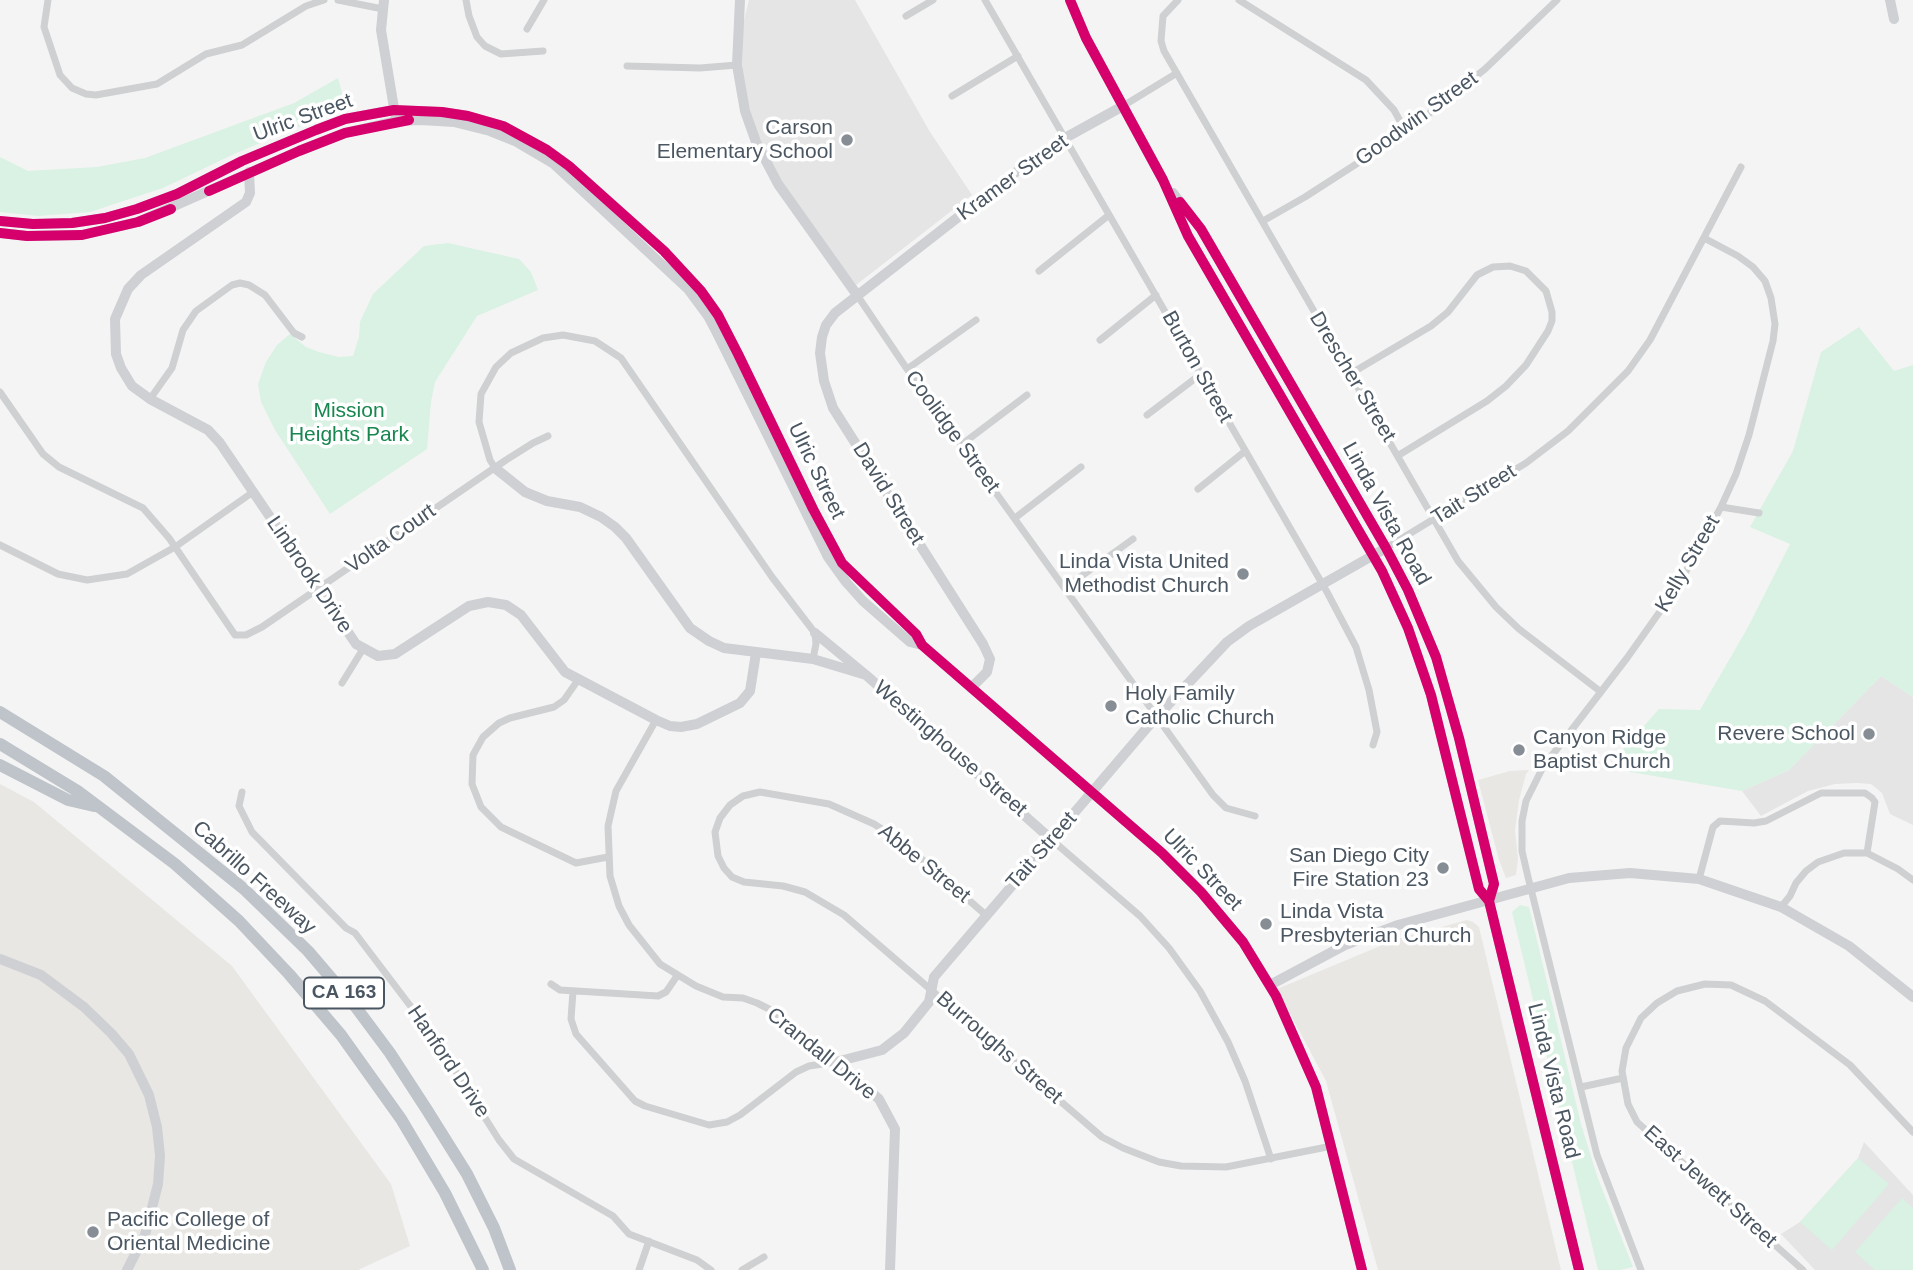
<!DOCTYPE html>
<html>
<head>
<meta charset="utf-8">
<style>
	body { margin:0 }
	canvas { display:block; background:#f4f4f4 }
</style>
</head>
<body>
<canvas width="1913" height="1270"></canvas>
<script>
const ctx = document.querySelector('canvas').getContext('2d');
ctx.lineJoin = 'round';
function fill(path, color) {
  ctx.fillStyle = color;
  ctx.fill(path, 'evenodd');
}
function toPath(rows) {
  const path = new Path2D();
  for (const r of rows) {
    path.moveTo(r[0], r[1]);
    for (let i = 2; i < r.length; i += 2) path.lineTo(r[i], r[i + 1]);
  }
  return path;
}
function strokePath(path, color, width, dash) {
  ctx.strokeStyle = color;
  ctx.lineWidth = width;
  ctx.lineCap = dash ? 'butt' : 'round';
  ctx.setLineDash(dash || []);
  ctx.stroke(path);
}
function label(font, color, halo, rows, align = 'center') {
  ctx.font = font + ' Arial,sans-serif';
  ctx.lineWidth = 7;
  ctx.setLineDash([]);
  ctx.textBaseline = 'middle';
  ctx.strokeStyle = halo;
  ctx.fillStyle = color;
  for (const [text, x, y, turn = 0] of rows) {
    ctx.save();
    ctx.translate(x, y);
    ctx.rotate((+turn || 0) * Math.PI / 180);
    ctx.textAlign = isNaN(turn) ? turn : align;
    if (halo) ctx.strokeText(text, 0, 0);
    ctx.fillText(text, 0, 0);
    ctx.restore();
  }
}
fill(toPath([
	[1529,770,1526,774,1519,800,1515,830,1518,859,1516,875,1506,878,1499,860,1478,780,1510,771],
	[0,784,34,802,232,966,391,1184,410,1246,358,1270,0,1270],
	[1467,920,1473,922,1479,927,1561,1270,1378,1270,1326,1081,1277,989,1397,939]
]), '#e8e7e3');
fill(toPath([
	[749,0,855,0,930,132,972,195,856,285,781,184,761,149,748,109,742,77,743,24],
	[1881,676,1913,697,1913,825,1890,814,1882,793,1871,784,1857,783,1835,784,1808,791,1761,816,1742,791,1789,770],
	[1864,1142,1913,1195,1913,1270,1815,1270,1781,1234,1800,1222,1858,1158]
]), '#e6e5e6');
fill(toPath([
	[338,78,346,107,234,154,163,188,90,212,38,216,0,212,0,157,28,171,97,167,145,158,294,103],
	[448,243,519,259,531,272,538,290,477,316,435,382,431,402,427,449,330,514,275,430,261,402,258,384,266,362,277,345,290,334,306,347,319,352,339,357,353,356,359,337,360,322,373,294,424,246],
	[1859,327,1894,371,1913,365,1913,697,1881,676,1789,770,1742,791,1613,769,1619,754,1659,709,1700,710,1747,629,1790,544,1750,527,1793,451,1821,352],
	[1520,905,1529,907,1581,1124,1597,1176,1633,1267,1620,1270,1598,1270,1513,916,1512,912],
	[1858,1158,1889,1184,1832,1250,1800,1222],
	[1902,1198,1913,1208,1913,1270,1875,1270,1855,1252]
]), '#d9f2e3');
strokePath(toPath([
	[48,0,44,27,60,75,72,88,86,94,96,95,157,84,206,54,242,45,306,6,324,0],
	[338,0,383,9],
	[466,0,469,16,477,37,485,46,501,54,543,51],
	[985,0,1327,592,1356,647,1369,690,1377,732,1373,745],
	[1178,0,1163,16,1161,41,1164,51,1458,561,1496,607,1519,629,1601,692],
	[1239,0,1366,80,1394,110,1406,132],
	[906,16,933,0],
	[527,29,544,0],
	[627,66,700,68,737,65],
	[952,96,1018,56],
	[1123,106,1177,73],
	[1263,221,1305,197,1406,132,1485,69,1557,0],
	[1039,271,1109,215],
	[857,295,907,369,1213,795,1226,808,1255,816],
	[1100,340,1156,295],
	[907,369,976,320],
	[1350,374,1431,326,1448,312,1477,275,1493,267,1510,266,1526,271,1546,291,1552,312,1552,321,1548,331,1526,365,1506,386,1487,401,1399,455],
	[0,392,43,454,59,467,143,508,169,538,235,635,246,635,262,627,506,460,533,443,548,436],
	[150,399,172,368,183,330,196,311,232,285,240,283,249,285,265,295,294,333,302,337],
	[1147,415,1201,374],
	[961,445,1027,395],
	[495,468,490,460,479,422,481,394,496,367,511,353,543,338,563,335,595,341,621,358,772,577,815,633,816,644,813,659],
	[1198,489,1244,452],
	[1721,507,1759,513],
	[1015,518,1081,467],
	[0,545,58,574,87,580,127,574,175,547,253,492],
	[1386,548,1526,463,1568,431,1628,371,1650,340,1741,167],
	[1065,588,1133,539],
	[578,680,564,700,554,707,510,718,499,723,483,737,473,755,472,784,481,807,501,827,576,863,608,857],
	[342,683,363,649],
	[656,720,616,791,608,826,610,876,619,906,629,925,660,964,696,986,723,997,743,998,757,1003,773,1011,836,1062],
	[242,792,239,806,252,832,346,928,355,933,434,1037,499,1140,514,1159,613,1216,629,1234,697,1260,711,1270],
	[1052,840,1140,916,1169,948,1200,991,1228,1042,1245,1081,1271,1159],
	[1699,879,1713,827,1720,821,1754,823,1766,821,1821,793,1865,793,1872,798,1875,802,1867,853],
	[1781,907,1790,896,1796,883,1806,871,1818,862,1844,853,1867,853,1898,869,1913,880],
	[987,916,902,842,874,824,829,804,760,792,743,796,730,805,720,818,715,832,718,856,724,868,732,877,744,882,783,886,805,892,844,915,1102,1137,1123,1148,1159,1162,1181,1166,1226,1167,1332,1146],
	[551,984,560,990,658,996,666,992,677,976],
	[573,991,571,1019,576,1034,635,1101,645,1106,709,1125,727,1122,740,1115,796,1072,809,1066,836,1062],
	[1581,1087,1623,1078],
	[639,1270,649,1241],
	[742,1270,764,1257],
	[1641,1270,1597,1155,1528,877,1522,851,1522,821,1526,801,1543,767,1627,658,1678,586,1721,507,1736,474,1749,435,1773,341,1775,324,1771,298,1765,281,1753,267,1738,256,1704,238],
	[1803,1270,1637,1122,1628,1104,1622,1071,1626,1048,1641,1018,1657,1003,1677,991,1705,984,1731,985,1765,1001,1850,1065,1913,1132]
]), '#ced0d2', 7);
strokePath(toPath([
	[384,0,381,30,395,114],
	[740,0,737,65,745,111,756,142,778,184,857,295],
	[1890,0,1894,19],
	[249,172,250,193,246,202,141,275,128,289,115,319,116,354,121,368,132,386,150,399,208,430,220,443,356,644,378,656,395,654,469,606,488,602,506,605,521,615,565,672,656,720,670,726,681,727,697,724,740,703,750,691,756,653],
	[0,221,33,224,72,223,105,218,137,209,177,194,242,161,316,130,345,119,394,110,442,112,468,116,503,126,547,150,569,166,664,251,701,291,718,315,738,354,813,509,842,563,916,634,922,645,1162,853,1201,892,1243,942,1276,996,1316,1087,1362,1270],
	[0,233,27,236,82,235,138,222,299,151,345,133,396,121,421,120,454,122,490,131,515,141,554,164,688,289,708,316,717,333,828,557,846,582,863,601,910,642,922,645],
	[495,468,525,492,547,501,580,507,601,517,615,527,626,538,690,628,709,641,724,648,813,659,866,675],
	[815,633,866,675,1052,840],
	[971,688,987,672,990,659,983,644,833,408,824,381,820,353,822,337,826,325,835,313,1016,172,1065,138,1123,106],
	[0,959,41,975,84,1007,111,1033,129,1054,149,1095,157,1127,160,1156,158,1184,145,1235,127,1270],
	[1270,985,1345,945,1398,925,1569,878,1630,873,1699,879,1781,907,1849,946,1913,997],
	[836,1062,882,1050,904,1033,929,1002,934,977,1151,723,1227,642,1249,626,1386,548],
	[836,1062,879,1099,895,1129,890,1270]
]), '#ced0d4', 10);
strokePath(toPath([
	[1070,0,1086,38,1163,180,1188,236,1382,571,1408,628,1431,695,1479,889,1489,901,1579,1270],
	[1173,193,1201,229,1386,548,1408,590,1436,657,1459,738,1494,884,1489,901]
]), '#caced1', 10);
strokePath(toPath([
	[0,712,104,776,244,889,308,951,355,1006,390,1053,427,1110,467,1174,494,1228,510,1270],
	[0,744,79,792,175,864,239,921,289,974,341,1035,401,1119,445,1193,483,1270],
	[0,765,68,800,94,806]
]), '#bec4c9', 12);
strokePath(toPath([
	[1070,0,1086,38,1163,180,1188,236,1382,571,1408,628,1431,695,1479,889,1489,901,1579,1270],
	[209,191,299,151,345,133,409,120],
	[1180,202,1201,229,1386,548,1408,590,1436,657,1459,738,1494,884,1489,901],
	[0,221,33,224,72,223,105,218,137,209,177,194,242,161,316,130,345,119,394,110,442,112,468,116,503,126,547,150,569,166,664,251,701,291,718,315,738,354,813,509,842,563,916,634,922,645,1162,853,1201,892,1243,942,1276,996,1316,1087,1362,1270],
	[0,233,27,236,82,235,138,222,171,209]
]), '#d6006c', 10);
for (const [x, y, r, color] of [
	[847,140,7,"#868d94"],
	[1243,574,7,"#868d94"],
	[1111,706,7,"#868d94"],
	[1869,734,7,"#868d94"],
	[1519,750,7,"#868d94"],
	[1443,868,7,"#868d94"],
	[1266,924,7,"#868d94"],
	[93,1232,7,"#868d94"]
]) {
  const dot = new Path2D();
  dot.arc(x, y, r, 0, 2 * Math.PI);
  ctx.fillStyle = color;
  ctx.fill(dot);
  strokePath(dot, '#fff', 2.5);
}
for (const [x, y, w] of [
	[344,993,80]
]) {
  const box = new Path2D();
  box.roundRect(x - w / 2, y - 15.5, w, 31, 5);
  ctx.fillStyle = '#fff';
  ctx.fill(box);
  strokePath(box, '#4a5661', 2);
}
label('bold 19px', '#4a5661', null, [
	["CA 163",344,993]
]);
label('21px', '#4a5661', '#fff', [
	["Ulric Street",303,118,-20],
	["Goodwin Street",1417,119,-36],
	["Kramer Street",1013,178,-36],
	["Burton Street",1197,367,61],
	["Drescher Street",1352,377,59],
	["Coolidge Street",952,432,54],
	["Ulric Street",816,471,64],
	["David Street",888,494,58],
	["Tait Street",1474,495,-32],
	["Linda Vista Road",1386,514,61],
	["Volta Court",391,539,-35],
	["Kelly Street",1688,564,-60],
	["Linbrook Drive",309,575,56],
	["Westinghouse Street",950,749,41],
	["Tait Street",1042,851,-49],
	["Abbe Street",924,864,39],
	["Ulric Street",1202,870,46],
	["Cabrillo Freeway",254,878,42],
	["Burroughs Street",999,1048,41],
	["Crandall Drive",821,1054,39],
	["Hanford Drive",448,1062,56],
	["Linda Vista Road",1553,1081,76],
	["East Jewett Street",1710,1187,42]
]);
label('21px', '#4a5661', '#fff', [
	["Carson",833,128],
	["Elementary School",833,152],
	["Linda Vista United",1229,562],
	["Methodist Church",1229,586],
	["Holy Family",1125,694,"left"],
	["Catholic Church",1125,718,"left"],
	["Revere School",1855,734],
	["Canyon Ridge",1533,738,"left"],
	["Baptist Church",1533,762,"left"],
	["San Diego City",1429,856],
	["Fire Station 23",1429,880],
	["Linda Vista",1280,912,"left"],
	["Presbyterian Church",1280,936,"left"],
	["Pacific College of",107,1220,"left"],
	["Oriental Medicine",107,1244,"left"]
], 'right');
label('21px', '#17864f', '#fff', [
	["Mission",349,411],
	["Heights Park",349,435]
]);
</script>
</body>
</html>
